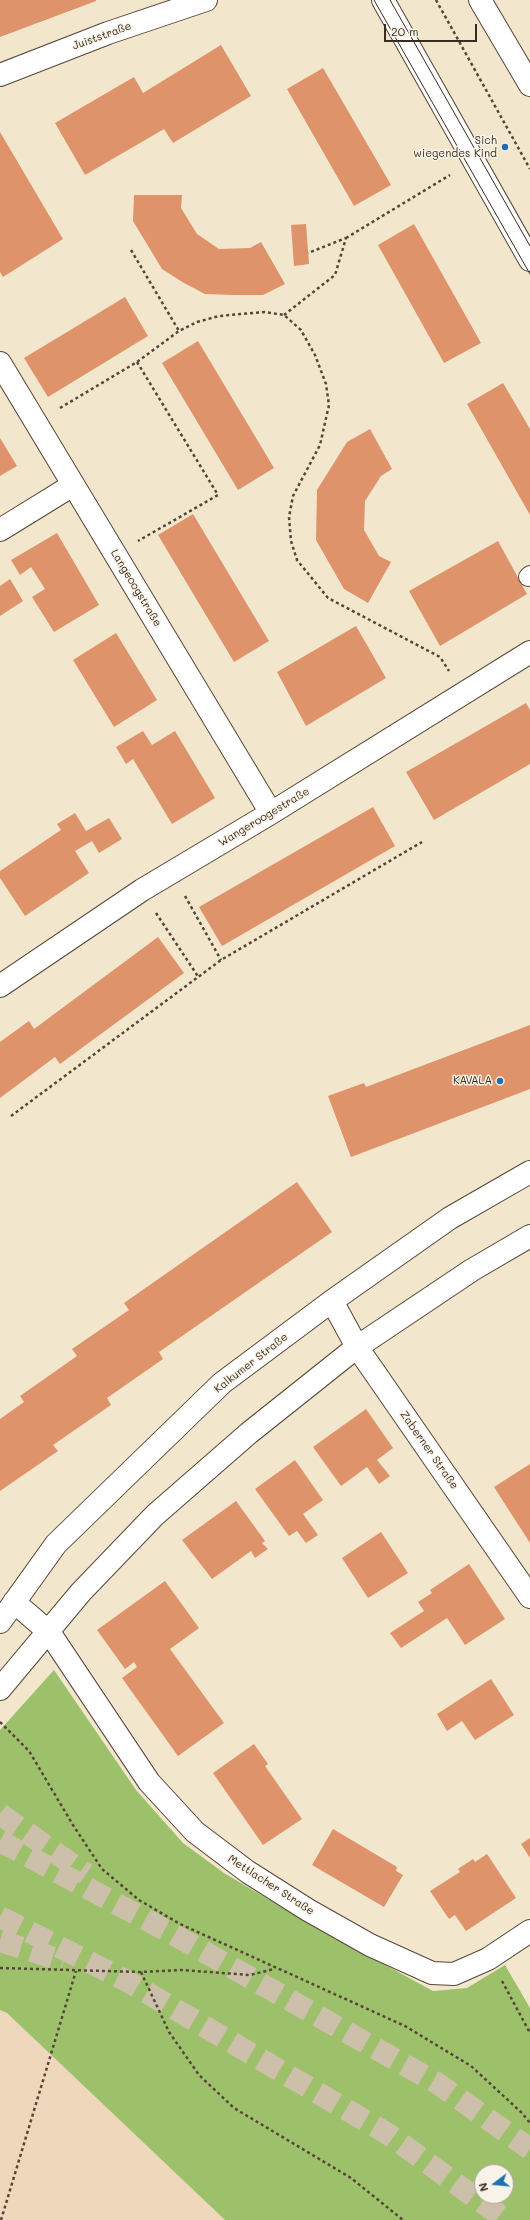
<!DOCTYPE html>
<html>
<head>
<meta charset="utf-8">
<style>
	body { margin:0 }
	#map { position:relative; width:530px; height:2220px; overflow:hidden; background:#f2e6cd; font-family:Mali,sans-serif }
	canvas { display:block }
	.north { position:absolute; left:474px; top:2164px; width:40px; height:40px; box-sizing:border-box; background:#f7f3e8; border:1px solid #aca397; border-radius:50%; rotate:254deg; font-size:11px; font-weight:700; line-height:16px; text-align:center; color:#3b2a1e }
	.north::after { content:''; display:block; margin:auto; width:14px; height:18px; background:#1f6fb2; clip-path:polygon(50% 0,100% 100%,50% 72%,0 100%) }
	.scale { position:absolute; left:384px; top:24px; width:93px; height:18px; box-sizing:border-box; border:2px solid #3b2a1e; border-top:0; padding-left:5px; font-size:12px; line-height:14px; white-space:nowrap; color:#3b2a1e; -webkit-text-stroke:3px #f7f3e8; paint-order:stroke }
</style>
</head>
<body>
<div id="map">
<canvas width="530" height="2220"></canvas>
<div class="north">N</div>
<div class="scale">20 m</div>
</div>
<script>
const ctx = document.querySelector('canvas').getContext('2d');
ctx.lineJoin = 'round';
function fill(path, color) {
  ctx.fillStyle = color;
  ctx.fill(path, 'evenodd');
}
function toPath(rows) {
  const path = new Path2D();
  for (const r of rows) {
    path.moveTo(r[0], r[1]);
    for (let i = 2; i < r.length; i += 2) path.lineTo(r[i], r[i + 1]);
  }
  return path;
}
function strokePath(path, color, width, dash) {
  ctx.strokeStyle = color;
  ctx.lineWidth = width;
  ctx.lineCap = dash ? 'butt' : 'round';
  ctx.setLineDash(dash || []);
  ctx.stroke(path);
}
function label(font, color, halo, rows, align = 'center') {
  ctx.font = font + ' Mali,sans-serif';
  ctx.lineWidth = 3;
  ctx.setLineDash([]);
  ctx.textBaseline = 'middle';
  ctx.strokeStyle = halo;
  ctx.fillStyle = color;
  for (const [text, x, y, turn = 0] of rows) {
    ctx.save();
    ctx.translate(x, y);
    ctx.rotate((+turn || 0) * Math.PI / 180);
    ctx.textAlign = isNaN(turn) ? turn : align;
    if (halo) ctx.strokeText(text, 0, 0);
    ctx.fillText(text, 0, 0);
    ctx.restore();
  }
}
fill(toPath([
	[0,2010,7,2013,225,2220,0,2220]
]), '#eed7bb');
fill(toPath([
	[54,1670,136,1790,183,1843,224,1873,303,1920,433,1991,467,1988,505,1965,530,2008,530,2220,225,2220,7,2013,0,2010,0,1730],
	[482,2172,506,2172,506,2196,482,2196]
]), '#9dc16b');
fill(toPath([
	[0,0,96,0,96,1,0,37],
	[221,45,251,96,173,143,164,129,85,175,55,123,134,77,143,93],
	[323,68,391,185,354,206,287,89],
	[0,132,63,239,3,277,0,272],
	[134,195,182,195,181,208,197,234,219,249,250,248,261,242,285,284,263,295,233,295,205,294,184,283,162,269,133,221],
	[306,224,309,264,294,266,291,225],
	[414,224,481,343,444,363,378,245],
	[125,297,148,336,48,397,24,358],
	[198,341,274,468,238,490,162,363],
	[503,383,530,429,530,515,467,404],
	[370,429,392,469,381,476,365,501,364,530,379,556,391,562,368,603,344,589,316,540,317,490,347,442],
	[0,438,17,466,0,476],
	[193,514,269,641,234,662,158,535],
	[57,533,99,605,54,632,32,597,45,589,31,567,20,575,11,560],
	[498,541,527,594,440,646,409,591],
	[10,579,23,601,0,616,0,586],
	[356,626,386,678,306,726,277,672],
	[116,633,157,700,114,727,73,660],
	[526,703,530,710,530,764,434,820,406,772],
	[143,731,152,745,175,731,215,798,172,824,133,759,126,764,116,747],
	[373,807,395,846,222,946,199,907],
	[75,813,86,831,109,818,122,839,99,853,92,841,75,851,89,873,25,916,0,878,0,871,61,830,57,824],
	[158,937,184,973,60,1064,55,1057,0,1098,0,1042,29,1021,34,1029],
	[530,1025,530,1089,351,1157,328,1096,364,1083,366,1087],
	[297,1182,332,1232,159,1352,163,1359,107,1398,111,1405,53,1445,58,1451,0,1491,0,1419,24,1402,20,1396,77,1356,72,1349,129,1310,124,1303],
	[366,1409,393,1448,377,1460,390,1476,379,1484,367,1467,341,1486,313,1447],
	[295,1460,323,1500,303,1514,318,1535,306,1543,297,1531,289,1536,255,1489],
	[530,1464,530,1543,494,1487],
	[236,1501,265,1541,262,1543,268,1549,255,1558,251,1551,212,1579,182,1540],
	[381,1532,408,1573,368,1598,342,1558],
	[469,1564,505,1619,465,1645,447,1618,401,1648,390,1633,424,1611,418,1602,432,1593,430,1590],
	[165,1581,199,1628,170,1649,224,1723,178,1756,122,1678,137,1667,134,1662,125,1669,97,1630],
	[491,1679,514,1715,475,1740,462,1721,447,1731,437,1714],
	[254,1744,268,1764,265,1766,302,1819,263,1845,213,1773],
	[333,1829,397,1867,396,1871,403,1875,384,1907,312,1865],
	[530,1838,530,1858,521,1844],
	[487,1854,516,1898,466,1931,455,1915,449,1919,430,1891,460,1872,458,1869,473,1859,475,1862]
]), '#df936a');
strokePath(toPath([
	[0,1814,86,1874],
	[0,1841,169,1932,437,2083,530,2149],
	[0,1917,127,1981,388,2134,506,2220],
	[0,1941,64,1961]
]), '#cdc0aa', 22, [22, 11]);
const service = toPath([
	[528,577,530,575]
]);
const minor = toPath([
	[480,0,530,85],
	[0,75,108,33,206,0],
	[0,363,271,813],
	[0,530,73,485],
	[0,986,142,890,271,813,530,652],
	[332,1301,357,1347,530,1597],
	[14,1602,49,1632,149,1782,195,1832,248,1872,308,1910,370,1945,432,1973,454,1974,488,1959,530,1931],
	[0,1622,56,1544,222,1383,332,1301,450,1218,530,1172],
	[0,1689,81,1592,155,1515,249,1433,357,1347,472,1270,530,1236]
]);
const secondary = toPath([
	[383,0,530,260]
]);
strokePath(service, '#564638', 20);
strokePath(minor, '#564638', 24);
strokePath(secondary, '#564638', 24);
strokePath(toPath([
	[436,0,530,169],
	[346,238,450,175],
	[131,250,179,331],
	[284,315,335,275,346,238,308,253],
	[137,362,218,495,138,541],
	[60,408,137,362,179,331,197,322,219,316,265,312,284,315,301,330,315,355,326,384,329,405,320,445,293,496,289,517,291,541,297,560,328,598,440,657,449,671],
	[185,896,221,960],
	[156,913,199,978],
	[11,1116,221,960,422,842],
	[0,1722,29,1751,73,1825,102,1869,139,1900,180,1924,405,2026,471,2066,522,2113,530,2123],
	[0,1968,141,1972,181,1970,250,1975,274,1969],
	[141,1972,169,2032,199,2075,234,2108,351,2178,403,2220],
	[502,1981,530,2033],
	[1,2220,76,1971]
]), '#564638', 2.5, [3, 3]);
strokePath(service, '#fff', 18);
strokePath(minor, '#fff', 22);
strokePath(secondary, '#fff', 22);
strokePath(toPath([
	[374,0,530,274],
	[390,0,530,246]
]), '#3b2a1e', 1);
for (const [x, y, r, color] of [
	[505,147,4,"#1f6fb2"],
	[500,1081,4,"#1f6fb2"]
]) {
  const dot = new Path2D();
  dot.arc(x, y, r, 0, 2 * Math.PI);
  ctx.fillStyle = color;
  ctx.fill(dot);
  strokePath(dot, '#f7f3e8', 1.5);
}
label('11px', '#3b2a1e', '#f7f3e8', [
	["Juiststraße",102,36,-20],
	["Langeoogstraße",136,588,59],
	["Wangeroogestraße",264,817,-31],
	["Kalkumer Straße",251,1363,-38],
	["Zaberner Straße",429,1450,55],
	["Mettlacher Straße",271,1885,33]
]);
label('11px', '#3b2a1e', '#f7f3e8', [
	["Sich",497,141],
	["wiegendes Kind",497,154],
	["KAVALA",492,1081]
], 'right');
</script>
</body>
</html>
